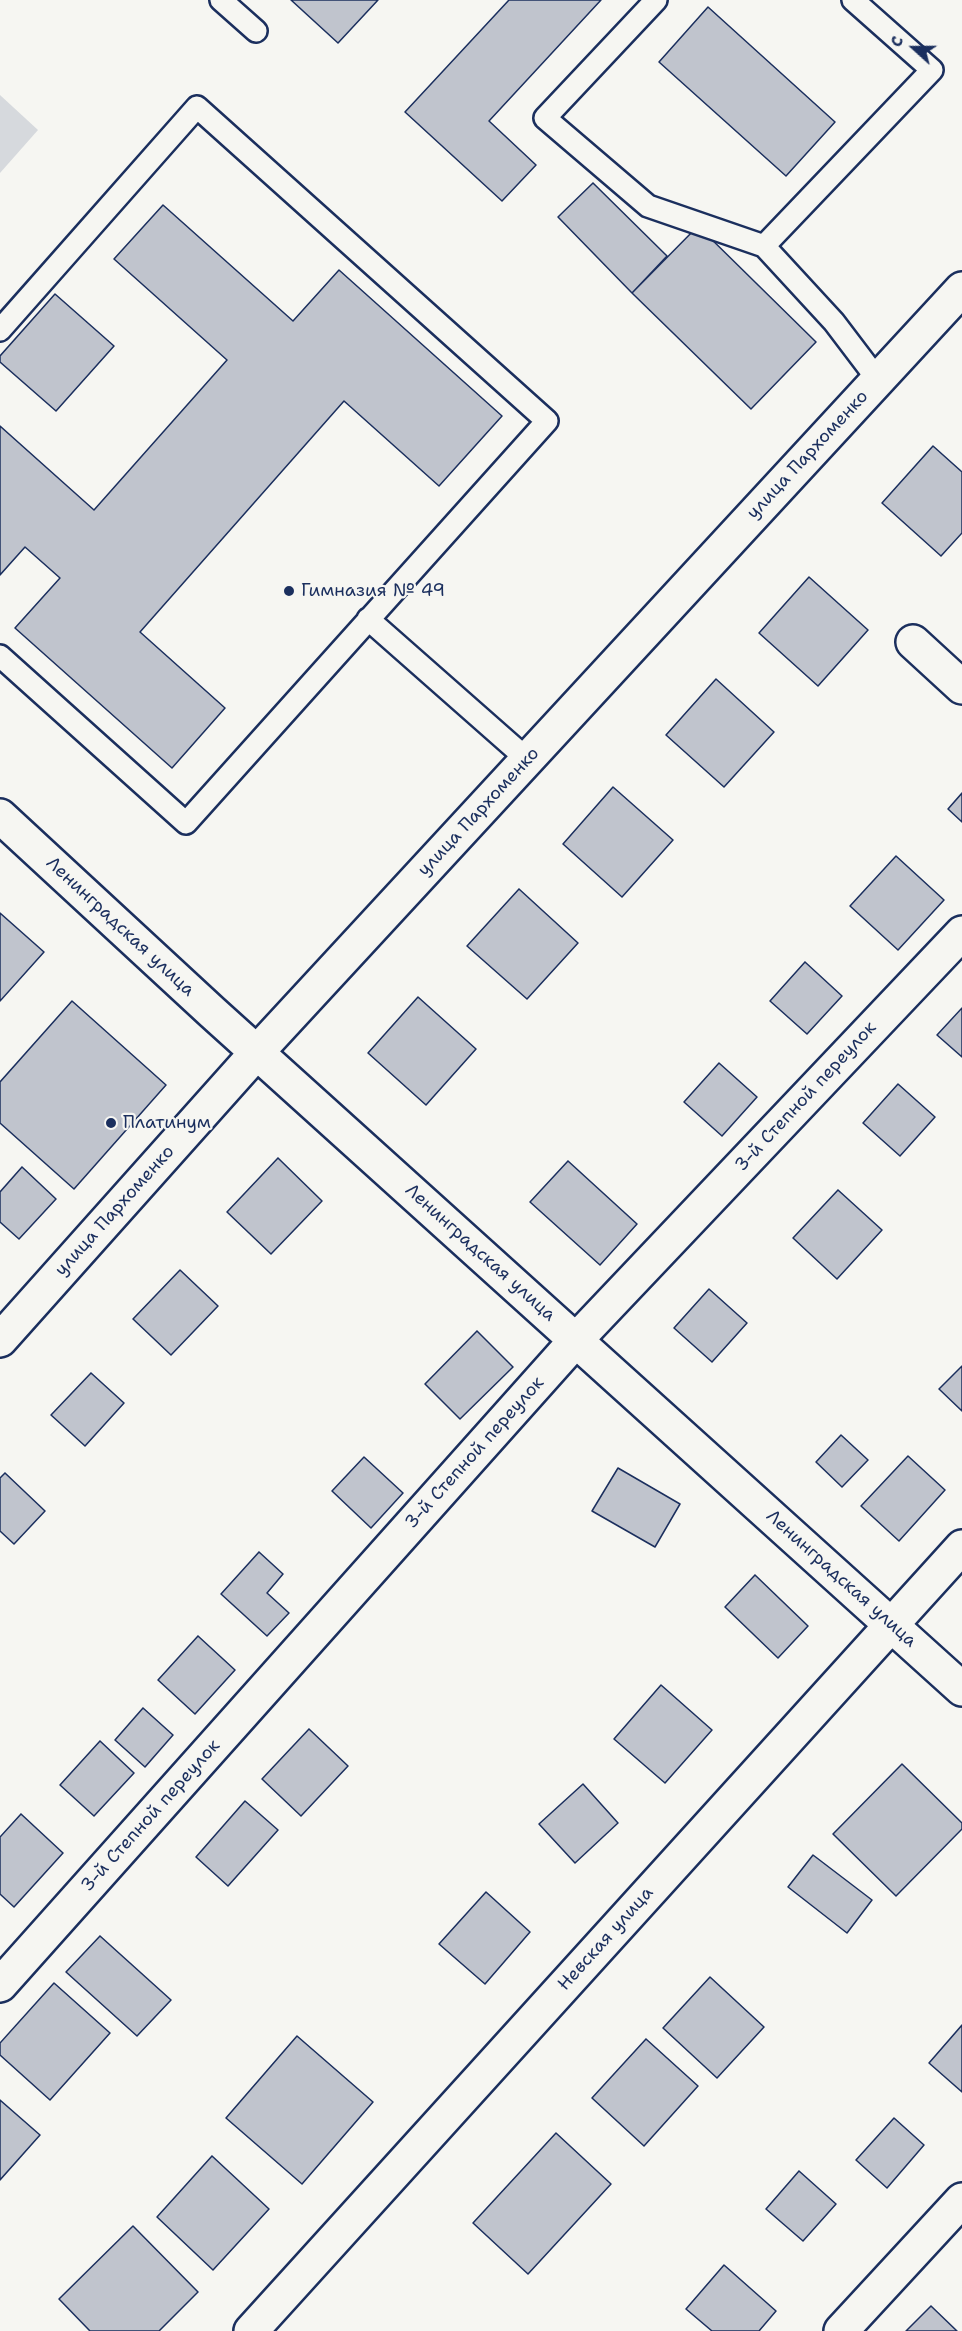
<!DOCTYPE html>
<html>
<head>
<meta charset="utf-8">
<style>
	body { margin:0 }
	#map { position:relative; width:962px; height:2331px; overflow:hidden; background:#f6f6f2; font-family:"Shantell Sans",sans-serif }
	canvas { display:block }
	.north { position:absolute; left:884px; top:18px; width:60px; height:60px; -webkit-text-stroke:4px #f6f6f2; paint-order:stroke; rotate:291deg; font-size:16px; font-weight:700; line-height:24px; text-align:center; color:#1b2f5e }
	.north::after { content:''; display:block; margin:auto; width:21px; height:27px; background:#1b2f5e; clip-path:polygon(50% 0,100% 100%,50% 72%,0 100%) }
</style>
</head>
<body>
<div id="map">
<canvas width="962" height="2331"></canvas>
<div class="north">С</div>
</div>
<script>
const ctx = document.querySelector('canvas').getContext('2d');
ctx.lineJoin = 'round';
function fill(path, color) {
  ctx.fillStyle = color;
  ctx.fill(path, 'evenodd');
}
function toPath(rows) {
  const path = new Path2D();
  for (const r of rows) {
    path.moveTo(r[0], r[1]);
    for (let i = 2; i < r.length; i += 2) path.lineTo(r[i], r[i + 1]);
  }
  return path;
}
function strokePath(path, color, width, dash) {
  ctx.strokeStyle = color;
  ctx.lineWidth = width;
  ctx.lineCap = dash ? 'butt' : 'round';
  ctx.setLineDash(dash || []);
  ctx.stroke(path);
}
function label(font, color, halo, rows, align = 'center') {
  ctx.font = font + ' "Shantell Sans",sans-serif';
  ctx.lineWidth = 4.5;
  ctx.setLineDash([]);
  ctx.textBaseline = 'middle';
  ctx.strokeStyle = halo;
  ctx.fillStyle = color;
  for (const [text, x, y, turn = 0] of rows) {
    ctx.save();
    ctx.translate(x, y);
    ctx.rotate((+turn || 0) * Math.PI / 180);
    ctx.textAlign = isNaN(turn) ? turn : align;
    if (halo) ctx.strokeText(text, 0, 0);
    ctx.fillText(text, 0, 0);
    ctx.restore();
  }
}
fill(toPath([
	[0,95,38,130,0,173]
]), '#d6d9dd');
const building = toPath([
	[291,0,378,0,338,43,291,0],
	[509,0,601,0,489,121,536,165,502,201,405,112,509,0],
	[708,7,835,122,786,176,659,62,708,7],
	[593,183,667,256,632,293,558,217,593,183],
	[163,205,293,321,339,270,502,416,439,486,344,401,140,632,225,708,172,768,15,628,60,578,25,547,0,575,0,426,94,510,227,360,114,259,163,205],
	[698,226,816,342,751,409,632,293,698,226],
	[55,294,114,346,56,411,0,362,0,356,55,294],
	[933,446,962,472,962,533,941,556,882,503,933,446],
	[809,577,868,630,818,686,759,633,809,577],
	[716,679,774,732,724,787,666,735,716,679],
	[613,787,673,840,622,897,563,844,613,787],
	[962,793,962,822,948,809,962,793],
	[896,856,944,900,898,950,850,906,896,856],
	[519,889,578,943,527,999,467,946,519,889],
	[0,913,44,952,0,1001,0,913],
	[805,962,842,996,807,1034,770,1001,805,962],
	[418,997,476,1049,426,1105,368,1053,418,997],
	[72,1001,166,1085,74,1189,0,1123,0,1082,72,1001],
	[962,1008,962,1057,937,1035,962,1008],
	[719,1063,757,1097,722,1136,684,1102,719,1063],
	[898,1084,935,1117,900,1156,863,1123,898,1084],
	[278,1158,322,1201,271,1254,227,1212,278,1158],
	[568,1161,637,1224,600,1265,530,1202,568,1161],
	[22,1167,56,1199,19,1239,0,1222,0,1192,22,1167],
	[838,1190,882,1230,837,1279,793,1238,838,1190],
	[180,1270,218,1306,171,1355,133,1319,180,1270],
	[709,1289,747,1323,712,1362,674,1328,709,1289],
	[477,1331,513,1367,460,1419,425,1384,477,1331],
	[962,1366,962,1411,939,1389,962,1366],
	[91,1373,124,1403,85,1446,51,1415,91,1373],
	[841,1435,868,1460,842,1487,816,1462,841,1435],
	[908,1456,945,1490,899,1541,861,1506,908,1456],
	[364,1457,403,1493,371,1528,332,1491,364,1457],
	[618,1468,680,1504,655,1547,592,1511,618,1468],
	[5,1473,45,1511,14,1544,0,1531,0,1478,5,1473],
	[259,1552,283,1574,267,1593,289,1613,267,1636,221,1594,259,1552],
	[755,1575,808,1626,778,1658,725,1607,755,1575],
	[198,1636,235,1670,195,1714,158,1680,198,1636],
	[661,1685,712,1730,665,1783,614,1739,661,1685],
	[143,1708,173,1735,145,1767,115,1740,143,1708],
	[309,1729,348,1766,301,1816,262,1779,309,1729],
	[100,1741,134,1773,94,1816,60,1785,100,1741],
	[902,1764,962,1823,962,1829,896,1896,833,1834,902,1764],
	[583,1784,618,1823,575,1863,539,1824,583,1784],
	[245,1801,278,1830,228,1886,196,1857,245,1801],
	[21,1814,63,1853,14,1907,0,1894,0,1837,21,1814],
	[813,1855,872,1900,847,1933,788,1887,813,1855],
	[486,1892,530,1932,485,1984,439,1944,486,1892],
	[100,1936,171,2000,137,2036,66,1972,100,1936],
	[710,1977,764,2027,717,2078,663,2028,710,1977],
	[54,1983,110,2033,50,2100,0,2055,0,2043,54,1983],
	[962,2025,962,2092,929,2063,962,2025],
	[297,2036,373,2102,302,2184,226,2118,297,2036],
	[646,2039,698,2086,644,2146,592,2098,646,2039],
	[0,2100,40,2135,0,2180,0,2100],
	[894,2118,924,2145,887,2188,856,2160,894,2118],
	[556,2133,611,2184,528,2274,473,2223,556,2133],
	[212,2156,269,2209,213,2270,157,2217,212,2156],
	[799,2171,836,2204,803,2241,766,2209,799,2171],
	[133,2226,198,2292,159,2331,90,2331,59,2299,133,2226],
	[724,2265,776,2311,759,2331,712,2331,686,2309,724,2265],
	[931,2306,957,2331,906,2331,931,2306]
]);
fill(building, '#c0c4cd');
strokePath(building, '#1b2f5e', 1.5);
const service = toPath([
	[221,0,256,31],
	[656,0,545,118,648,206,764,246,834,322,878,380],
	[764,246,932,70,853,0],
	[0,330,197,107,547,421,186,823,0,656],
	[368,619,528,760]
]);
const minor = toPath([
	[913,642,962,687],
	[0,816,212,1012,962,1689],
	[0,1985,576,1340,962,933],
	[251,2331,962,1547],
	[841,2331,962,2200]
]);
const tertiary = toPath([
	[0,1340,258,1051,962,289]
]);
strokePath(service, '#1b2f5e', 26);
strokePath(minor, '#1b2f5e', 38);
strokePath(tertiary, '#1b2f5e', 38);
strokePath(service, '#f6f6f2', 21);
strokePath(minor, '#f6f6f2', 33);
strokePath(tertiary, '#f6f6f2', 33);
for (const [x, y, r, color] of [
	[289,591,6,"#1b2f5e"],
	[111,1123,6,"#1b2f5e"]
]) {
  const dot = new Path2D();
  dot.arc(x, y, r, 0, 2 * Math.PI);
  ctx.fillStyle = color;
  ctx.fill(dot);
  strokePath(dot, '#f6f6f2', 2);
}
label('18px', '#1b2f5e', '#f6f6f2', [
	["улица Пархоменко",808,455,-47],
	["улица Пархоменко",479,812,-47],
	["Ленинградская улица",120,927,43],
	["3-й Степной переулок",806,1097,-47],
	["улица Пархоменко",115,1211,-48],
	["Ленинградская улица",480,1253,42],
	["3-й Степной переулок",475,1453,-48],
	["Ленинградская улица",841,1579,42],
	["3-й Степной переулок",151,1816,-48],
	["Невская улица",606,1939,-48]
]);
label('18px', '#1b2f5e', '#f6f6f2', [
	["Гимназия № 49",301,591],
	["Платинум",123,1123]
], 'left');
</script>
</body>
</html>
